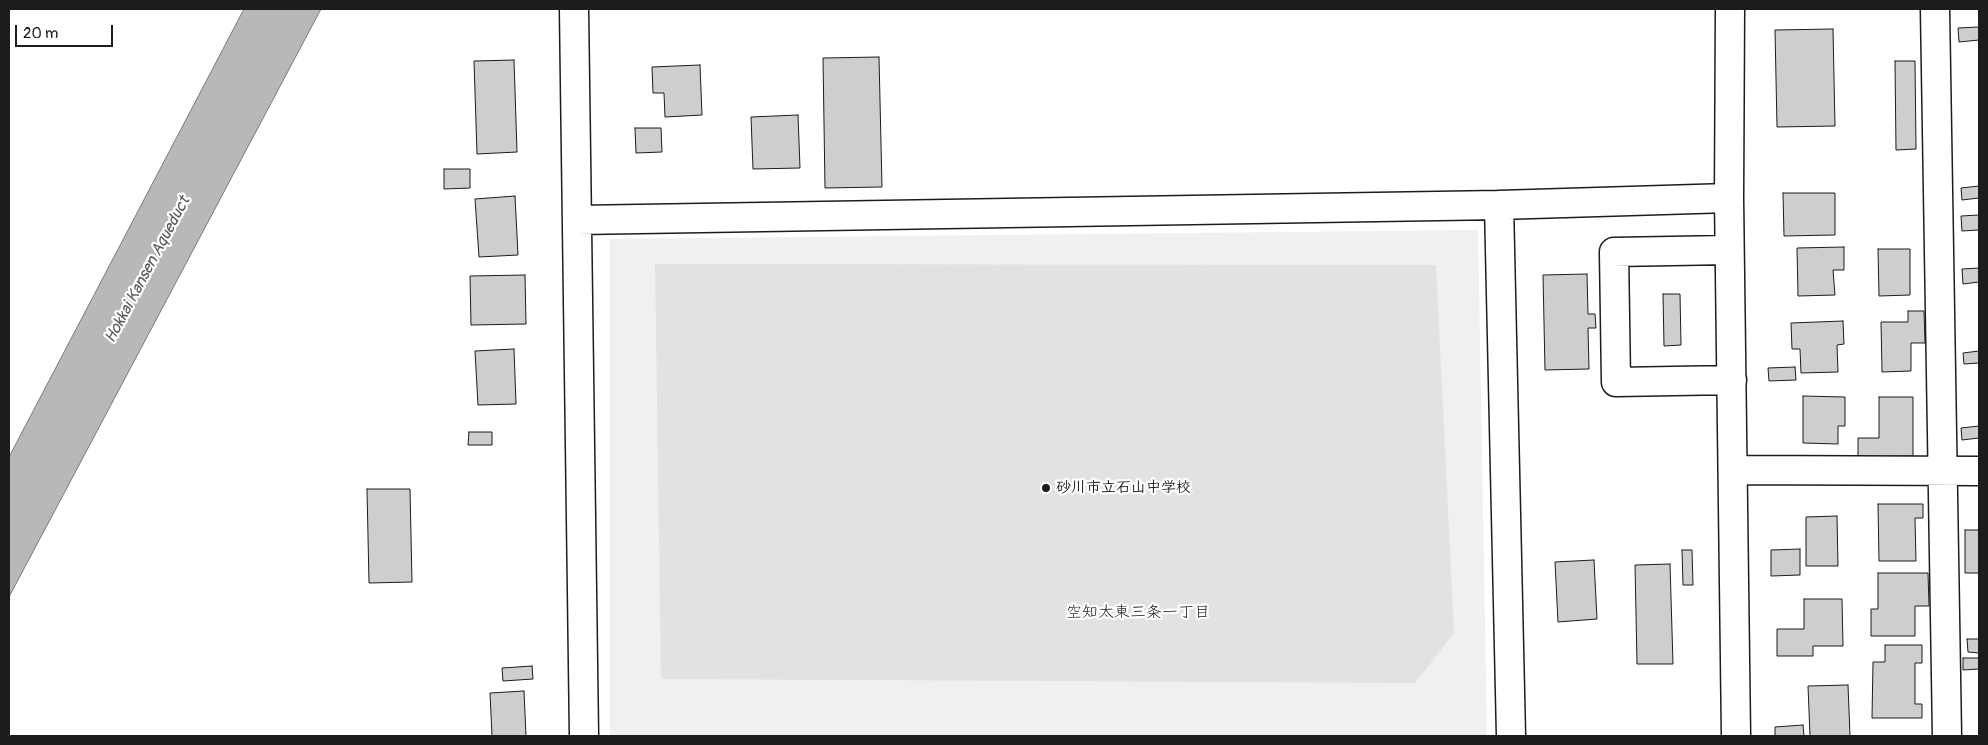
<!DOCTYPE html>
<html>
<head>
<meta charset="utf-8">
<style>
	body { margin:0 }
	#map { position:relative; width:1988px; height:745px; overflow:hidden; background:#fff; font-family:Pangolin,sans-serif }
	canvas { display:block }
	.frame { position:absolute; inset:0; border:10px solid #1c1c1c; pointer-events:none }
	.scale { position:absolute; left:15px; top:25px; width:98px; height:22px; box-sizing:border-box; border:2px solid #1c1c1c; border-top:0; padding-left:6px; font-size:15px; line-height:18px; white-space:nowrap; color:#1c1c1c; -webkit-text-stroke:4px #fff; paint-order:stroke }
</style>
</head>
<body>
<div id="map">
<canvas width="1988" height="745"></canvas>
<div class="frame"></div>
<div class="scale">20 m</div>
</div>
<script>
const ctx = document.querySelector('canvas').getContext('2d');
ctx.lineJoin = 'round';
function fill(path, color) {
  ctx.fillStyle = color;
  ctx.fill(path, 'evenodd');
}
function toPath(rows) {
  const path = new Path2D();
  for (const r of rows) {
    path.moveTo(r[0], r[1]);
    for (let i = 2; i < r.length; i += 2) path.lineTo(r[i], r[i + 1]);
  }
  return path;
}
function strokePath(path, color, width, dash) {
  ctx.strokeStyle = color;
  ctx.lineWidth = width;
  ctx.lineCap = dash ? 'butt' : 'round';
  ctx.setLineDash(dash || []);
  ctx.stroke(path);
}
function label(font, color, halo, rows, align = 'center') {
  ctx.font = font + ' Pangolin,"Klee One",sans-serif';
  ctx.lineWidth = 4.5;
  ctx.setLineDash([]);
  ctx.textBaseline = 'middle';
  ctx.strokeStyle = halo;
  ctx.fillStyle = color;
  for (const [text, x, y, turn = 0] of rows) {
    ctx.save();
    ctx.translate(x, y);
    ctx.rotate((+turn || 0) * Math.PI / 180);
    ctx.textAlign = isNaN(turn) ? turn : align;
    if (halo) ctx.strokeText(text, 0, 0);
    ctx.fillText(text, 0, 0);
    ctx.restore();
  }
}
fill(toPath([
	[1478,230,1487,736,610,736,610,239]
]), '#f0f0f0');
fill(toPath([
	[655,264,1436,265,1454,633,1415,683,661,679]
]), '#e2e2e2');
const water = toPath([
	[244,9,321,9,9,597,9,457,244,9]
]);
fill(water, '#b8b8b8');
strokePath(water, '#7a7a7a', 1);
const building = toPath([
	[1979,27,1979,40,1959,42,1958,28,1979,27],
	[1833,29,1835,126,1777,127,1775,30,1833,29],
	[879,57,882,187,825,188,823,58,879,57],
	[514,60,517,152,477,154,474,61,514,60],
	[1895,61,1915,61,1916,149,1896,150,1895,61],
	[700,65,702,115,665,117,664,93,653,93,652,67,700,65],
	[798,115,800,168,753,169,751,117,798,115],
	[635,128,661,128,662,152,636,153,635,128],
	[444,169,470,169,470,188,444,189,444,169],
	[1979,186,1979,198,1962,200,1961,188,1979,186],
	[1783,193,1835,193,1835,235,1784,236,1783,193],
	[515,196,518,255,479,257,475,199,515,196],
	[1979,215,1979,230,1962,231,1961,216,1979,215],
	[1844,247,1844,270,1833,270,1835,295,1798,296,1797,248,1844,247],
	[1878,249,1910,249,1910,295,1879,296,1878,249],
	[1979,268,1979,282,1963,284,1962,269,1979,268],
	[1587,274,1588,314,1595,314,1596,328,1588,328,1589,369,1545,370,1543,275,1587,274],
	[525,275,526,324,471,325,470,276,525,275],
	[1663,294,1680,294,1681,345,1664,346,1663,294],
	[1908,311,1924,311,1925,343,1911,343,1911,371,1882,372,1881,322,1908,322,1908,311],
	[1843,321,1844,344,1837,345,1838,372,1801,373,1800,349,1792,349,1791,323,1843,321],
	[514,349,516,404,478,405,475,351,514,349],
	[1979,351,1979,363,1964,364,1963,353,1979,351],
	[1795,367,1796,380,1769,381,1768,368,1795,367],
	[1803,396,1845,397,1845,426,1838,426,1838,444,1803,443,1803,396],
	[1879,397,1913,397,1913,456,1858,457,1858,438,1879,438,1879,397],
	[1979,426,1979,438,1962,440,1961,428,1979,426],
	[469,432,492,432,492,445,468,445,469,432],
	[367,489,410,489,412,582,369,583,367,489],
	[1878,504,1923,504,1923,518,1915,518,1916,561,1879,561,1878,504],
	[1837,516,1838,566,1806,566,1806,517,1837,516],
	[1965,530,1979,530,1979,573,1965,573,1965,530],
	[1800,549,1800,575,1771,576,1771,550,1800,549],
	[1682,550,1692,550,1693,585,1683,585,1682,550],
	[1594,560,1597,619,1558,622,1555,562,1594,560],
	[1670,564,1673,664,1637,664,1635,565,1670,564],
	[1878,573,1928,573,1929,606,1915,606,1915,636,1871,636,1871,609,1878,609,1878,573],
	[1804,599,1842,599,1843,646,1813,646,1813,656,1777,656,1777,629,1804,629,1804,599],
	[1967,639,1979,639,1979,653,1968,652,1967,639],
	[1885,645,1922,645,1922,663,1915,663,1915,704,1922,704,1922,718,1872,718,1873,662,1885,662,1885,645],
	[1963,658,1979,658,1979,669,1963,670,1963,658],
	[532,666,533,679,503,681,502,668,532,666],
	[1848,685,1850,736,1810,736,1808,686,1848,685],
	[524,691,526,736,492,736,490,693,524,691],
	[1803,725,1804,736,1775,736,1775,727,1803,725]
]);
fill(building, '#cecece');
strokePath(building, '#1c1c1c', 1);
const minor = toPath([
	[574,9,584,736],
	[1730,9,1729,198,1736,736],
	[1935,9,1947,736],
	[1499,205,1511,736],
	[578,220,1499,205,1729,198],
	[1729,250,1614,252,1616,382,1732,380],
	[1734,470,1979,471]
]);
strokePath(minor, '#1c1c1c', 31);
strokePath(minor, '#fff', 28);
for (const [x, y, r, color] of [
	[1046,488,5,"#1c1c1c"]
]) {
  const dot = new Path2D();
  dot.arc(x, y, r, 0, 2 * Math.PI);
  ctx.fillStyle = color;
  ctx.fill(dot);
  strokePath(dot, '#fff', 2);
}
label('bold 15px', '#1c1c1c', '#fff', [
	["砂川市立石山中学校",1056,488]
], 'left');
label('italic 16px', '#5a5a5a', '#fff', [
	["Hokkai Kansen Aqueduct",148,270,-62]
]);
label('16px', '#1c1c1c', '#fff', [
	["空知太東三条一丁目",1138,613]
]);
</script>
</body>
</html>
